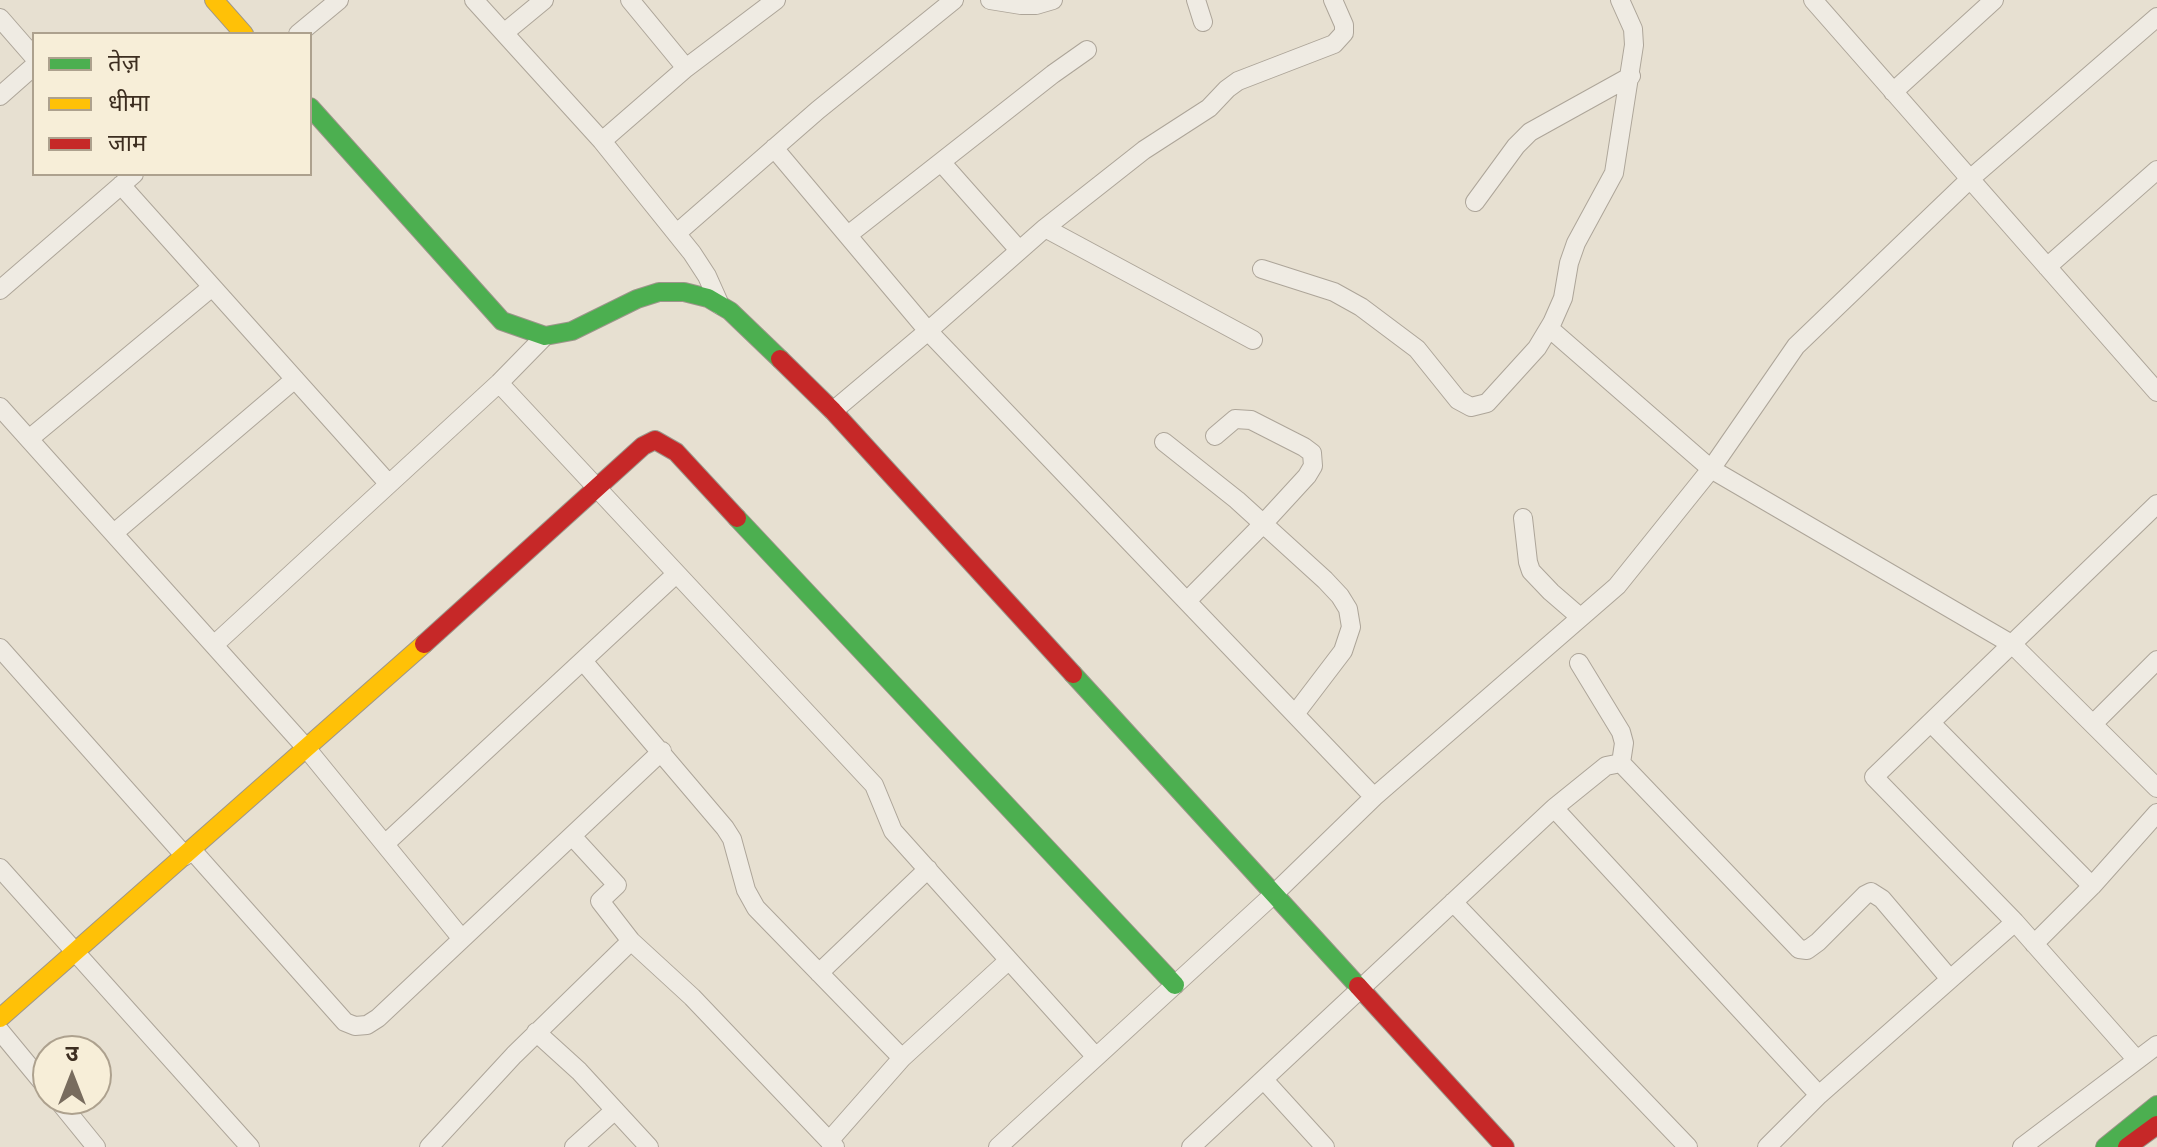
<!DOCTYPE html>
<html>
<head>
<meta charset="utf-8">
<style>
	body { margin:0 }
	#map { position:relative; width:2157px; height:1147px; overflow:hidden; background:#e7e0d1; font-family:Lora,"Noto Sans Devanagari",serif }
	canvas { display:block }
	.legend { position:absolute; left:32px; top:32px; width:280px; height:144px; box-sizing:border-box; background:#f7eed8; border:2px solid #ada18e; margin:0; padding:10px 14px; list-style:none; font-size:24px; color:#3d2e20 }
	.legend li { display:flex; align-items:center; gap:16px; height:40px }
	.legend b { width:40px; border:2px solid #ada18e }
	.north { position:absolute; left:32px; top:1035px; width:80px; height:80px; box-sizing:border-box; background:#f7eed8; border:2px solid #ada18e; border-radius:50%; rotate:0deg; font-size:22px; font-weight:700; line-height:32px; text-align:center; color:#3d2e20 }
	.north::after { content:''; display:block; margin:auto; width:28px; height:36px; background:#786c5e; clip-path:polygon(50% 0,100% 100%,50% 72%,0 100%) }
</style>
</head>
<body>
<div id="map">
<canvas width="2157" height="1147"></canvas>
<ul class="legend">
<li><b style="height:10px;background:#4caf50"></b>तेज़</li>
<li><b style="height:10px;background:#ffc107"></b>धीमा</li>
<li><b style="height:10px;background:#c62828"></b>जाम</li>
</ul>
<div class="north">उ</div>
</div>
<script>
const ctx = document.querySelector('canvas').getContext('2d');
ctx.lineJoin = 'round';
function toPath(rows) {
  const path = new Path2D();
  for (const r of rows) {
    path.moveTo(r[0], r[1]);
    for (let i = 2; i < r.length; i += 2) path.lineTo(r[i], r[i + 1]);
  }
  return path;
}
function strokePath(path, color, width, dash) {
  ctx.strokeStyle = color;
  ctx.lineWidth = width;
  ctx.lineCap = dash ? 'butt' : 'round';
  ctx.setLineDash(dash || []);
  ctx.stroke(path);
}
const street = toPath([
	[474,0,602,141,686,68,776,0],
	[630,0,686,68],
	[990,0,1021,5,1036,5,1053,0],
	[1196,0,1203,22],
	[1813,0,2157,392],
	[0,18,34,57],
	[504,33,544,0],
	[298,34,339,0],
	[1893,92,1994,0],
	[0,96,34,66],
	[602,141,692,253,707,276,720,305],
	[774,148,928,331,1045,228,1144,150,1209,108,1227,89,1238,81,1334,44,1344,33,1344,25,1333,0],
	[941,162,1019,250],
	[121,185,388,483],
	[1475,202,1516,146,1530,132,1631,76],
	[1045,228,1253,340],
	[677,233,818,110,954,0],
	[848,235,1053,74,1087,50],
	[2047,267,2157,170],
	[1262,269,1334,292,1361,307,1417,349,1458,400,1471,407,1487,403,1537,348,1552,323,1563,298,1569,263,1576,243,1614,173,1634,45,1633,29,1620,0],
	[0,290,134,174],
	[1549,328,1711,469,2013,645,2157,788],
	[499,383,874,785,893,831,1096,1057],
	[0,407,307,749,462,939],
	[833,411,928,331,1374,797],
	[29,439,212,287],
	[1164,442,1237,500,1325,580,1340,596,1348,609,1351,627,1343,651,1295,714],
	[1523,518,1528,562,1531,571,1551,592,1580,617],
	[114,533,295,379],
	[1187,601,1262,525,1307,476,1313,466,1312,453,1304,447,1251,420,1235,419,1215,436],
	[214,645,499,383,545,336],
	[0,648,185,856],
	[583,661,725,828,732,839,746,890,756,908,902,1058],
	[1579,663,1621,732,1624,743,1621,763],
	[1931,723,2092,886],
	[2093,724,2157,660],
	[1554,808,1606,766,1621,763,1799,949,1807,950,1818,942,1865,895,1871,892,1882,899,1950,979],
	[572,836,617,885,600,901,631,941,692,997,835,1147],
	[385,844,675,575],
	[192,850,345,1022,355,1026,367,1025,378,1018,662,751],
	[0,868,250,1147],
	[1453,902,1688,1147],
	[2034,944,2092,886,2157,813],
	[819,973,928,869],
	[0,1031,48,1089],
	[536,1032,579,1071,649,1147],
	[2137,1060,2015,922,1874,777,2157,504],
	[1264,1080,1325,1147],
	[1819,1095,2015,922],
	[57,1099,96,1147],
	[829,1141,902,1058,1009,960],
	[429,1147,514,1055,631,941],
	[574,1147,615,1110],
	[998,1147,1274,894,1374,797,1617,586,1711,469,1796,346,1970,179,2157,17],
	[1191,1147,1554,808,1819,1095,1767,1147],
	[2022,1147,2157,1045]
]);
const fast = toPath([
	[310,107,502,321,545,336,572,331,637,299,659,292,684,292,708,298,730,311,780,359],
	[737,518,1175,985],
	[1073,674,1358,986],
	[2105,1147,2157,1105]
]);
const slow = toPath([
	[214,0,244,34],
	[0,1018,424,644]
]);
const jam = toPath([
	[780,359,833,411,1073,674],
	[424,644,643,446,655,440,676,452,737,518],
	[1358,986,1505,1147],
	[2127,1147,2157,1125]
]);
strokePath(street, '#ada599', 20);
strokePath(fast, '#9c958a', 20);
strokePath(slow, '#9c958a', 20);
strokePath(jam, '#9c958a', 20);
strokePath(street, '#efebe3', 18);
strokePath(fast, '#4caf50', 18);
strokePath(slow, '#ffc107', 18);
strokePath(jam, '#c62828', 18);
</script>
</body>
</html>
